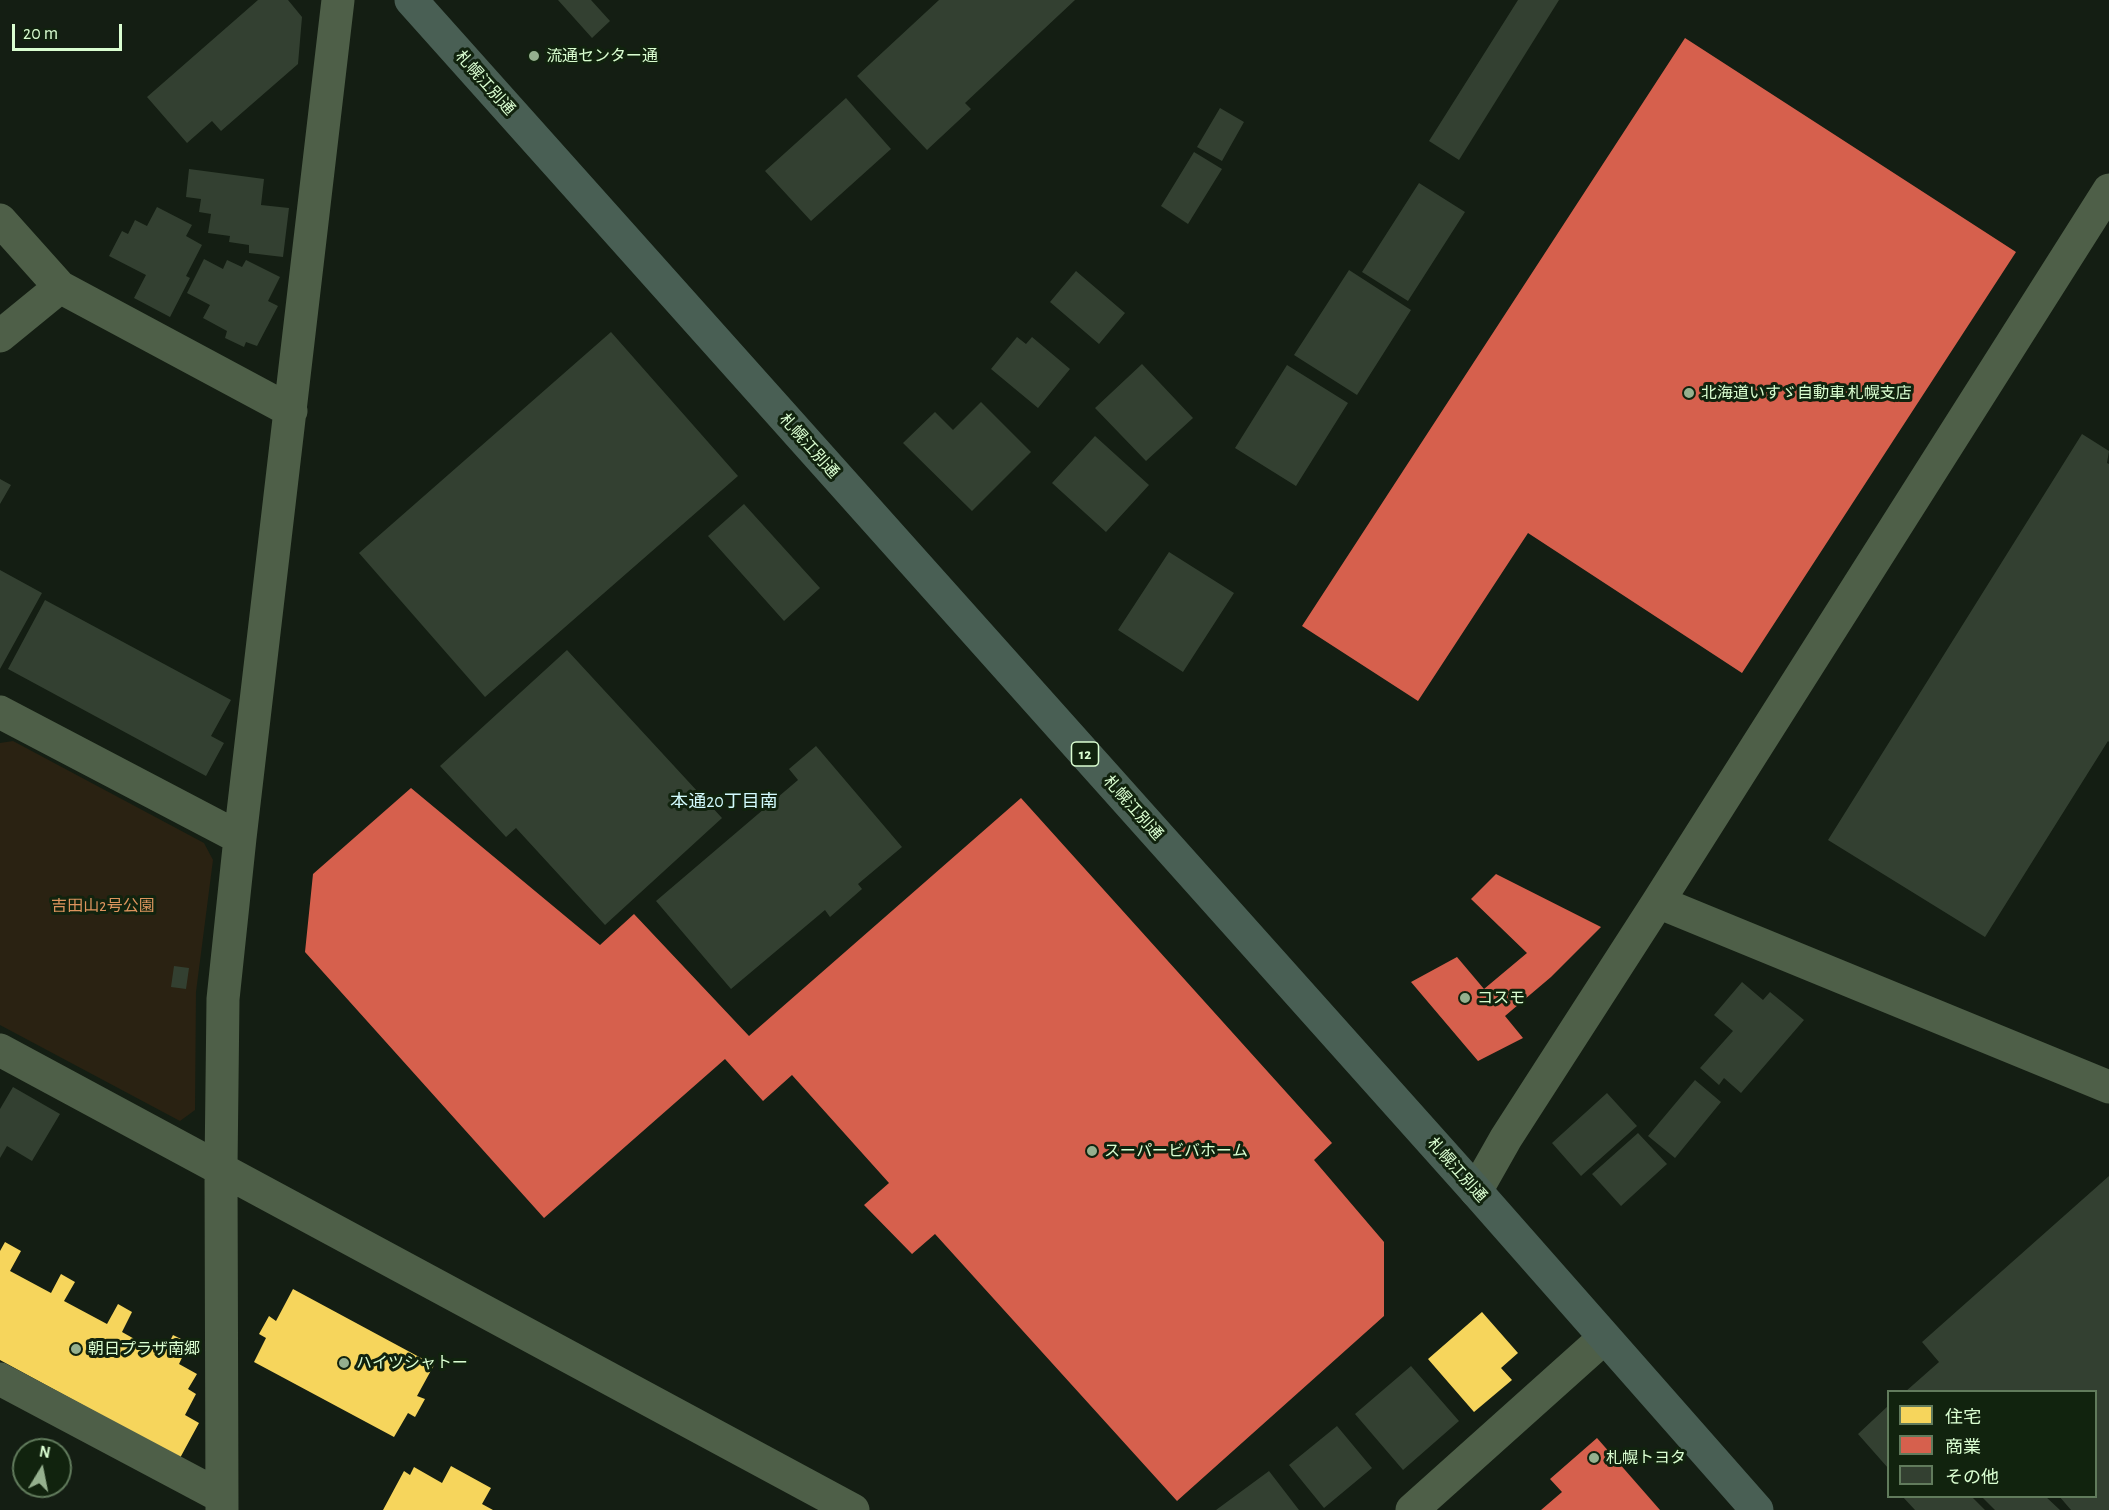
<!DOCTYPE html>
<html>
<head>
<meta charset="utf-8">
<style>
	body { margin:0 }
	#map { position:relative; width:2109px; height:1510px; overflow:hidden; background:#141e13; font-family:"Alegreya Sans","Noto Sans JP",sans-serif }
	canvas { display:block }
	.legend { position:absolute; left:1887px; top:1390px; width:210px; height:108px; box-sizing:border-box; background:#11230e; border:2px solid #617b5c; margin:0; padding:8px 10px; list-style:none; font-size:18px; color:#dafed1 }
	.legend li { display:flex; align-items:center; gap:12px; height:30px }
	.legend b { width:30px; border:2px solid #617b5c }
	.north { position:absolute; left:12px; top:1438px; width:60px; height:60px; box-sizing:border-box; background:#11230e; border:2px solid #617b5c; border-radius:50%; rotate:10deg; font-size:16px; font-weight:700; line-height:24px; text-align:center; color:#dafed1 }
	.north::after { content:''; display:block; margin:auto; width:21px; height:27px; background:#95b08e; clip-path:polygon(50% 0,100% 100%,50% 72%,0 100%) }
	.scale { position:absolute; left:12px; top:24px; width:110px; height:27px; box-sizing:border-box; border:3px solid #dafed1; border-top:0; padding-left:8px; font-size:18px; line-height:21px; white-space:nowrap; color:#dafed1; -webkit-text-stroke:4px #11230e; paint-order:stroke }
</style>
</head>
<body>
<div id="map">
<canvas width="2109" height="1510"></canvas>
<ul class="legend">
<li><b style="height:16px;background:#f6d55c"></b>住宅</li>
<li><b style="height:16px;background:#d6604d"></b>商業</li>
<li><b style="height:16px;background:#334031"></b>その他</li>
</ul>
<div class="north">N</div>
<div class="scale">20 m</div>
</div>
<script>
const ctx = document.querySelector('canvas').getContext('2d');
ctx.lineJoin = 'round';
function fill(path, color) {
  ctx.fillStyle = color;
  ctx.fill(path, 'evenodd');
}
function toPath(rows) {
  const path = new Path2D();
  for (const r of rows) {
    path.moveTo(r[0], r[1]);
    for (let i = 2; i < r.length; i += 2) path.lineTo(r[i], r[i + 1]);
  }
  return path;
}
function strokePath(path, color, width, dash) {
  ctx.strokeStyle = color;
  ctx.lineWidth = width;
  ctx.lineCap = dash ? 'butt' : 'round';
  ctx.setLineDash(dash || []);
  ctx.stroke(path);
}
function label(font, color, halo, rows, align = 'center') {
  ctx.font = font + ' "Alegreya Sans","Noto Sans JP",sans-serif';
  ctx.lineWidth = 6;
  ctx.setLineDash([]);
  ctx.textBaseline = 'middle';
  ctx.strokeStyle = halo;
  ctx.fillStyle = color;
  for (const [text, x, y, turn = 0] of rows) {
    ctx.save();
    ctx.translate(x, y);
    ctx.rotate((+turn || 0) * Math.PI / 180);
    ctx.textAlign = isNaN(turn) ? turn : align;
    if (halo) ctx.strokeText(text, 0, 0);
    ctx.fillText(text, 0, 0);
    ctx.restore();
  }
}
fill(toPath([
	[13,741,204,843,213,860,196,992,195,1110,180,1121,0,1025,0,743]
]), '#2a2212');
fill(toPath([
	[5,1242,21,1251,10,1271,51,1293,61,1274,75,1282,64,1301,107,1324,118,1304,132,1312,122,1332,163,1355,173,1335,189,1343,179,1364,197,1374,188,1389,196,1394,185,1415,199,1423,180,1458,0,1360,0,1251],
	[293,1289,434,1365,417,1396,425,1399,415,1417,408,1413,394,1437,254,1362,266,1338,259,1334,269,1316,276,1321],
	[1482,1312,1518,1353,1501,1368,1512,1380,1474,1412,1428,1359],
	[451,1466,491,1488,482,1504,493,1510,383,1510,404,1471,410,1475,414,1467,442,1483]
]), '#f6d55c');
fill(toPath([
	[1685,38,2016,252,1742,673,1528,533,1418,701,1302,626],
	[411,788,600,945,634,914,749,1036,1021,798,1332,1143,1314,1160,1384,1242,1384,1316,1177,1501,935,1234,912,1254,864,1205,889,1183,792,1075,763,1101,725,1059,544,1218,305,952,313,874],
	[1496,874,1601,927,1551,977,1505,1016,1523,1038,1478,1061,1411,982,1457,957,1484,989,1527,953,1471,899],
	[1597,1438,1660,1510,1541,1510,1562,1492,1550,1479]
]), '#d6604d');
fill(toPath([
	[258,0,288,0,302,17,298,64,221,131,212,121,187,143,147,97],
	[558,0,591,0,610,21,592,38],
	[939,0,1075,0,965,103,971,109,927,150,857,76],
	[1518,0,1559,0,1459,160,1429,141],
	[846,98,891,149,811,221,765,171],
	[1220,108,1244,122,1222,161,1197,147],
	[1194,152,1222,169,1188,224,1161,206],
	[189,169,264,179,261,205,289,208,283,257,249,253,249,245,229,242,230,236,208,233,211,214,199,212,201,199,186,197],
	[1419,183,1465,212,1408,301,1362,272],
	[157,207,192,225,186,236,202,245,186,276,190,278,170,317,134,298,146,275,109,256,122,231,128,234,135,220,147,226],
	[204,259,223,269,227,260,242,267,246,260,280,277,268,301,278,306,257,346,246,342,244,347,225,338,227,331,203,318,210,305,187,293],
	[1349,270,1411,310,1357,395,1294,355],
	[1076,271,1125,313,1099,344,1050,302],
	[611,332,738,476,485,697,359,553],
	[1017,337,1026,344,1032,337,1070,369,1038,408,991,369],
	[1142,364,1193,418,1146,461,1095,408],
	[1287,365,1348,403,1296,486,1235,448],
	[981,402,1031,452,972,511,903,443,935,412,953,430],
	[2082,434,2109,451,2107,463,2109,464,2109,742,2108,741,1985,937,1828,840],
	[1095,436,1149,485,1106,532,1052,483],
	[0,479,11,485,0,504],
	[744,504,820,588,784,621,708,536],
	[1169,552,1234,593,1183,672,1118,630],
	[0,570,42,593,0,669],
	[45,600,231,700,211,736,224,743,206,776,8,669],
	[567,650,722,818,605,925,516,828,506,837,440,766],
	[816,746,902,847,858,884,862,889,830,917,825,910,731,989,656,901,798,780,789,769],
	[174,966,189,968,186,989,171,987],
	[1742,982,1763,1000,1770,992,1804,1020,1741,1093,1724,1078,1719,1085,1700,1068,1733,1031,1714,1015],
	[1695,1080,1721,1102,1675,1158,1648,1136],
	[13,1087,60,1114,32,1161,7,1146,0,1158,0,1109],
	[1607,1093,1637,1126,1581,1176,1552,1143],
	[1638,1133,1667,1164,1621,1206,1592,1174],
	[2109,1176,2109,1510,2071,1510,2059,1496,2096,1496,2096,1392,1905,1392,1939,1362,1922,1342],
	[1411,1366,1459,1421,1403,1470,1355,1414],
	[1888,1406,1888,1468,1858,1434],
	[1337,1426,1372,1468,1324,1508,1289,1465],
	[1269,1471,1299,1510,1216,1510],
	[1902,1496,1971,1496,1985,1510,1915,1510],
	[1981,1496,2045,1496,2060,1510,1995,1510]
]), '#334031');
strokePath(toPath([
	[0,220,60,287,291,411],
	[0,336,60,287],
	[0,712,240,838],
	[1658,902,2109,1087],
	[0,1050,853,1510],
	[1476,1191,1506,1138,1658,902,2109,190],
	[0,1379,222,1497],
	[222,1510,221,1168,223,999,240,838,338,0],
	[1412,1510,1604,1338]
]), '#4e5f48', 33);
strokePath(toPath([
	[411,0,1476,1191,1757,1510]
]), '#495f54', 33);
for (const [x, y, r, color] of [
	[534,56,6,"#95b08e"],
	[1689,393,6,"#95b08e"],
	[1465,998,6,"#95b08e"],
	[1092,1151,6,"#95b08e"],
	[76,1349,6,"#95b08e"],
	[344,1363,6,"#95b08e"],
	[1594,1458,6,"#95b08e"]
]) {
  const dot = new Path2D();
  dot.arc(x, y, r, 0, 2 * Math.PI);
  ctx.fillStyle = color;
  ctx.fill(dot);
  strokePath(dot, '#11230e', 2);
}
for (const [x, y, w] of [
	[1085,754,27]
]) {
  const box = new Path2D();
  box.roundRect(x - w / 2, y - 12, w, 24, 4.5);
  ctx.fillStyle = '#11230e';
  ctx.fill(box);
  strokePath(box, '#dafed1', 1.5);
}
label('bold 15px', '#dafed1', null, [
	["12",1085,754]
]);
label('16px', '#dafed1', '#11230e', [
	["流通センター通",546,56],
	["北海道いすゞ自動車 札幌支店",1701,393],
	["コスモ",1477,998],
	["スーパービバホーム",1104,1151],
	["朝日プラザ南郷",88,1349],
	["ハイツシャトー",356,1363],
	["札幌トヨタ",1606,1458]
], 'left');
label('16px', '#dafed1', '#11230e', [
	["札幌江別通",485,83,48],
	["札幌江別通",809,446,48],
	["札幌江別通",1133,808,48],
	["札幌江別通",1457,1170,48]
]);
label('16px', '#dd955e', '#11230e', [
	["吉田山2号公園",103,906]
]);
label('18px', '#d3fcfe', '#11230e', [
	["本通20丁目南",724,802]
]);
</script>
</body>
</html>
